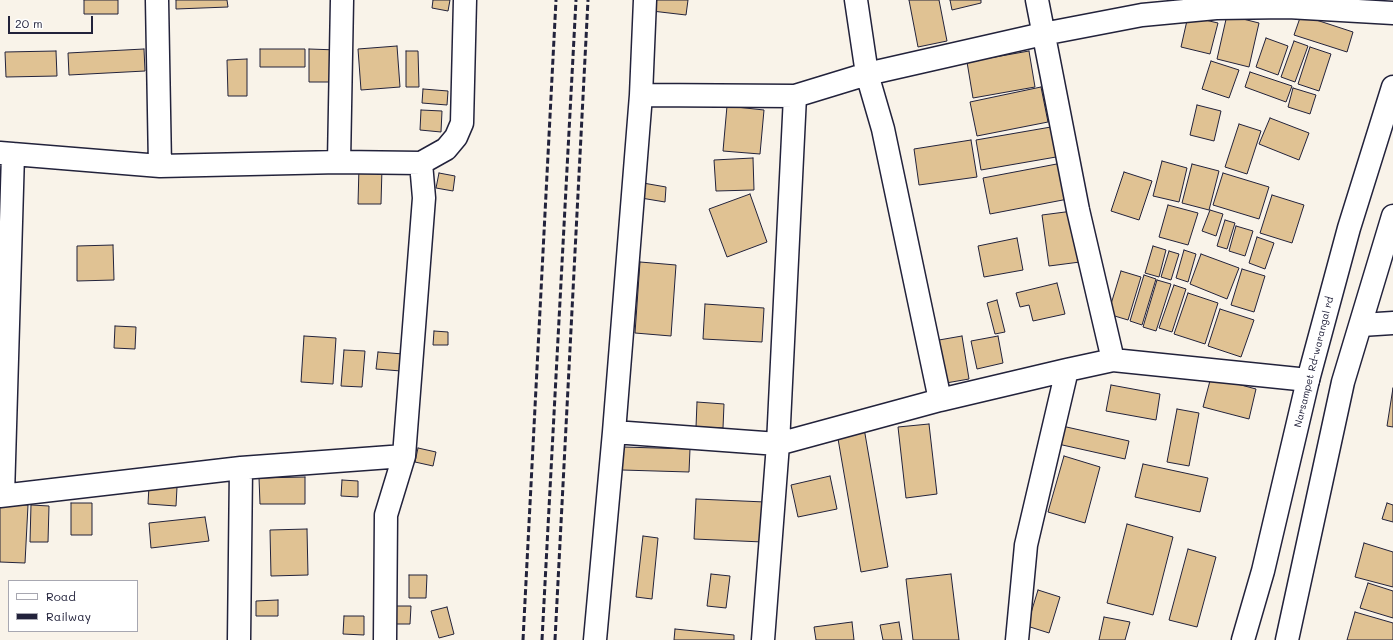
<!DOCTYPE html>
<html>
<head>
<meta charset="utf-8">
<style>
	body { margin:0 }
	#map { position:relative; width:1393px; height:640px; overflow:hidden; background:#f9f3e9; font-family:Mali,sans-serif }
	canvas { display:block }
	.legend { position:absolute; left:8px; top:580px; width:130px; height:52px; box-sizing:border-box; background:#fff; border:1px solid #a7a7b1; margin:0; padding:5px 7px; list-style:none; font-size:12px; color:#22223b }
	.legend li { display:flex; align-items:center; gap:8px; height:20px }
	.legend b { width:20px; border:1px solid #a7a7b1 }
	.scale { position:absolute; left:8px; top:16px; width:85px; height:18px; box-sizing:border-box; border:2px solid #22223b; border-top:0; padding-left:5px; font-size:12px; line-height:14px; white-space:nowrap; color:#22223b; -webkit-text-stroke:3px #fff; paint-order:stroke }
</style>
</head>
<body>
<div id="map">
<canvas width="1393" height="640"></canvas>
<ul class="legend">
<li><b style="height:5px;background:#fff"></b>Road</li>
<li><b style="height:5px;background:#22223b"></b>Railway</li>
</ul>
<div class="scale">20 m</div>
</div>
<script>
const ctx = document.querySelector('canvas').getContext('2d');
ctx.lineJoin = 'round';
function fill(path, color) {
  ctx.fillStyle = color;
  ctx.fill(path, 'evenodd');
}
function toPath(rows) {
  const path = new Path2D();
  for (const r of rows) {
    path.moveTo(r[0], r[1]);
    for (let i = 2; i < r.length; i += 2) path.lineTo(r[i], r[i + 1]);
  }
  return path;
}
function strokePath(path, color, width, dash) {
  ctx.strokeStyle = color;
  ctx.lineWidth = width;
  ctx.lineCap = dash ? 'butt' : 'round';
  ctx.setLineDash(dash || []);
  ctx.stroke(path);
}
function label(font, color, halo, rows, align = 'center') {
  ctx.font = font + ' Mali,sans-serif';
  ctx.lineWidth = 3;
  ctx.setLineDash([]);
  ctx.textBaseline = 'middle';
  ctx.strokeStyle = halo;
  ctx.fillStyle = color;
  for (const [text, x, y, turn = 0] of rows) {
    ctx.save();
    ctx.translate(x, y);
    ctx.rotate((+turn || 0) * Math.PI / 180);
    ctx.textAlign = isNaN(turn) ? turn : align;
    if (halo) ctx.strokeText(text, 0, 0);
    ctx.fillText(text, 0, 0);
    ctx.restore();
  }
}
const building = toPath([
	[84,0,118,0,118,14,84,14,84,0],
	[176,0,227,0,228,7,176,9,176,0],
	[433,0,450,0,448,11,432,8,433,0],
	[653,0,688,0,686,15,652,11,653,0],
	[909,0,939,0,947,41,918,47,909,0],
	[950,0,981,0,981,3,952,10,950,0],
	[1227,15,1259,23,1249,67,1217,59,1227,15],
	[1301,15,1353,32,1347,52,1294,35,1301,15],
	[1188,16,1218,23,1210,54,1181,47,1188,16],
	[1266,38,1288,46,1278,75,1256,67,1266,38],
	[1294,41,1308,46,1295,82,1281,77,1294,41],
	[397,46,400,87,361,90,358,49,397,46],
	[1310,47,1331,54,1319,91,1298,84,1310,47],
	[144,49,145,71,69,75,68,53,144,49],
	[260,49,305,49,305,67,260,67,260,49],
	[309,49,338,50,338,82,309,82,309,49],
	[56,51,57,76,6,77,5,52,56,51],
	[406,51,418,51,419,87,406,87,406,51],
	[1029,51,1035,87,973,98,967,62,1029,51],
	[247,59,247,96,228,96,227,60,247,59],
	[1211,61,1239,70,1229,98,1202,89,1211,61],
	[1250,72,1292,86,1286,102,1245,87,1250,72],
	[1041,87,1048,122,977,136,970,102,1041,87],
	[1293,88,1316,95,1310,114,1288,107,1293,88],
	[423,89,448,91,447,105,422,103,423,89],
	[1197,105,1221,111,1214,141,1190,135,1197,105],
	[727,106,764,110,760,154,723,151,727,106],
	[421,110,442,111,441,132,420,130,421,110],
	[1270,118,1309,133,1299,160,1259,144,1270,118],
	[1239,124,1261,131,1247,174,1225,167,1239,124],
	[1051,127,1056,157,981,170,976,140,1051,127],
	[971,140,977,177,919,185,914,149,971,140],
	[753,158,754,190,716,191,714,160,753,158],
	[1162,161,1187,168,1179,202,1153,196,1162,161],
	[1062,163,1068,199,990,214,983,178,1062,163],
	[1192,164,1219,171,1209,210,1182,203,1192,164],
	[359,167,382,168,381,204,358,204,359,167],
	[1124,172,1152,181,1139,220,1111,211,1124,172],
	[439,173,455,176,453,191,436,188,439,173],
	[1223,173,1269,187,1259,219,1213,205,1223,173],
	[643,183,666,187,665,202,641,198,643,183],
	[750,194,767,242,727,257,709,209,750,194],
	[1272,195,1304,205,1292,243,1260,233,1272,195],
	[1168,205,1198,213,1188,245,1159,237,1168,205],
	[1210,210,1223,214,1216,236,1202,231,1210,210],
	[1073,211,1080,262,1049,266,1042,215,1073,211],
	[1225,220,1235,223,1227,249,1217,246,1225,220],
	[1236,226,1253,231,1245,256,1229,251,1236,226],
	[1257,237,1274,243,1265,269,1249,263,1257,237],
	[1017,238,1023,270,984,277,978,246,1017,238],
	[113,245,114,280,77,281,77,246,113,245],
	[1153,246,1166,250,1159,277,1145,273,1153,246],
	[1184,250,1196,254,1188,282,1176,278,1184,250],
	[1169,251,1179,254,1171,280,1161,277,1169,251],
	[1201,254,1239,268,1227,299,1190,284,1201,254],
	[640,262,676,265,671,336,635,333,640,262],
	[1242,269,1265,276,1254,312,1231,305,1242,269],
	[1121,271,1141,277,1128,320,1108,314,1121,271],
	[1144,275,1156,279,1142,325,1130,321,1144,275],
	[1157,280,1171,284,1156,331,1143,327,1157,280],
	[1057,283,1065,314,1033,321,1029,305,1020,307,1016,293,1057,283],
	[1174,285,1186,289,1172,332,1159,328,1174,285],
	[1188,293,1218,303,1205,344,1174,334,1188,293],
	[997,300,1005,332,995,334,987,303,997,300],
	[705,304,764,308,762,342,703,339,705,304],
	[1220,309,1254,320,1241,357,1208,346,1220,309],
	[115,326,136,327,135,349,114,348,115,326],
	[434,331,448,332,448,345,433,345,434,331],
	[304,336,336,338,333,384,301,382,304,336],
	[962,336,969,379,946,383,939,340,962,336],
	[998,336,1003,363,977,369,971,341,998,336],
	[344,350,365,351,362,387,341,386,344,350],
	[378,352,403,354,401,371,376,369,378,352],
	[1211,377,1256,389,1249,419,1203,407,1211,377],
	[1111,385,1160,394,1156,420,1106,411,1111,385],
	[1393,388,1393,427,1387,426,1393,388],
	[697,402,724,404,723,428,696,427,697,402],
	[1177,409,1199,413,1189,466,1167,462,1177,409],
	[929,424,937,494,906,498,898,427,929,424],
	[1062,426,1129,441,1125,459,1058,444,1062,426],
	[864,428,888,567,861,572,837,433,864,428],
	[623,447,690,449,689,472,622,470,623,447],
	[418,448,436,452,433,466,415,462,418,448],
	[1064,456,1100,467,1085,523,1048,512,1064,456],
	[1143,464,1208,478,1200,512,1135,497,1143,464],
	[830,476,837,509,798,517,791,485,830,476],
	[305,477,305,504,260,504,259,478,305,477],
	[342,480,358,481,358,497,341,496,342,480],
	[149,486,177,487,176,506,148,504,149,486],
	[696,499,765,502,763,542,694,539,696,499],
	[0,503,28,505,25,563,0,562,0,503],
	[71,503,92,503,92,535,71,535,71,503],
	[1387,503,1393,505,1393,522,1382,519,1387,503],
	[31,505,49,506,48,542,30,542,31,505],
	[205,517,209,541,151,548,149,523,205,517],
	[1127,524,1173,537,1153,615,1107,603,1127,524],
	[307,529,308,575,271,576,270,530,307,529],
	[643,536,658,538,652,599,636,597,643,536],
	[1364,543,1393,552,1393,587,1355,577,1364,543],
	[1188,549,1216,557,1197,627,1169,620,1188,549],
	[711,574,730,576,726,608,707,606,711,574],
	[951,574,959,640,913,640,906,579,951,574],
	[409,575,427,575,426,598,409,598,409,575],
	[1368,583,1393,591,1393,618,1360,608,1368,583],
	[1038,590,1060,597,1049,633,1027,626,1038,590],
	[278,600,278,616,256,616,256,601,278,600],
	[390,606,411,606,410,624,389,624,390,606],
	[447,607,454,634,439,638,431,611,447,607],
	[1355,612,1393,623,1393,640,1347,640,1355,612],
	[344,616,364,616,364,635,343,634,344,616],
	[1104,617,1130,622,1125,640,1099,640,1104,617],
	[852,622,854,640,816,640,814,627,852,622],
	[899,622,902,640,883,640,880,625,899,622],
	[675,629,734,635,734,640,674,640,675,629]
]);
fill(building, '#e0c293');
strokePath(building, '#22223b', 1);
const street = toPath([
	[157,0,160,166],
	[856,0,867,74,883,129,940,400],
	[1037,0,1078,210,1113,360],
	[1215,0,1216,8,1288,7,1393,13],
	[641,95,795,96,867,74,1043,34,1142,15,1216,8],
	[0,153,160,166,339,162,421,163,446,149,456,137,462,123,465,0],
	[339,162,342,0],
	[1361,325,1393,323],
	[614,432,778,444,940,400,1067,370,1113,360,1308,380],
	[3,495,13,154],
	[0,496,241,468,404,456,424,198,421,163],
	[239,640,241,468],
	[385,640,386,515,404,456],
	[595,640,614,432,641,95,645,0],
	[763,640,778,444,795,96],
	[1017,640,1026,545,1067,370]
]);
const secondary = toPath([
	[1243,640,1263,571,1308,380,1349,228,1393,87],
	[1287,640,1343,382,1393,216]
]);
strokePath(street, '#22223b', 25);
strokePath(secondary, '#22223b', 25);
strokePath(street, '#fff', 22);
strokePath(secondary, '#fff', 22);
strokePath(toPath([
	[523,640,556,0],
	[542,640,576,0],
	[555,640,588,0]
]), '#22223b', 3, [6, 3]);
label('10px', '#22223b', '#fff', [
	["Narsampet Rd-warangal rd",1314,362,-76]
]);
</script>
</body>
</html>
